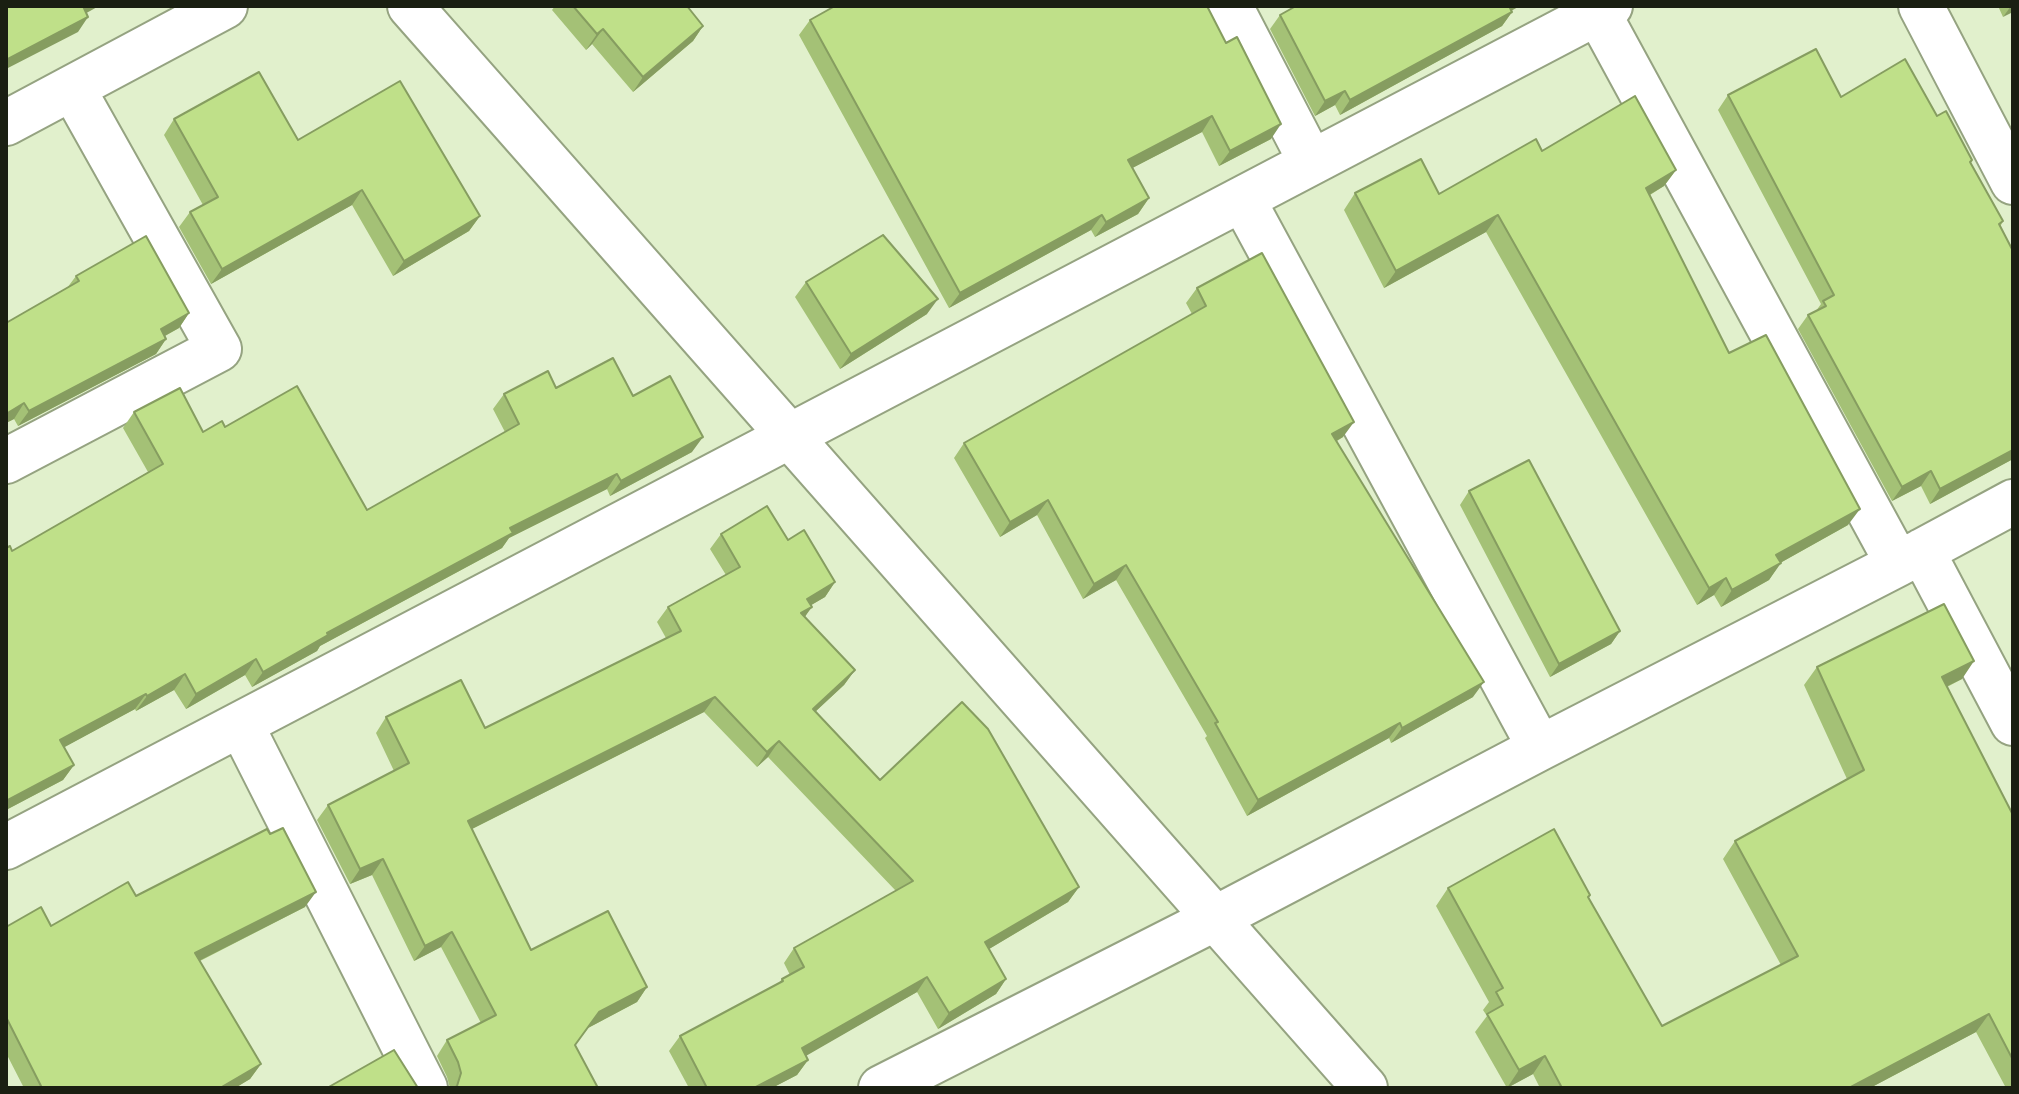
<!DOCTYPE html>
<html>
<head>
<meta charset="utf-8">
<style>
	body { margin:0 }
	#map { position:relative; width:2019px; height:1094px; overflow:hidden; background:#e1f0cc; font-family:Barlow,sans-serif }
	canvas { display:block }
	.frame { position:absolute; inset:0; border:8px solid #1a1f12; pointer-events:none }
</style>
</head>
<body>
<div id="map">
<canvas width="2019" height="1094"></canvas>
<div class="frame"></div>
</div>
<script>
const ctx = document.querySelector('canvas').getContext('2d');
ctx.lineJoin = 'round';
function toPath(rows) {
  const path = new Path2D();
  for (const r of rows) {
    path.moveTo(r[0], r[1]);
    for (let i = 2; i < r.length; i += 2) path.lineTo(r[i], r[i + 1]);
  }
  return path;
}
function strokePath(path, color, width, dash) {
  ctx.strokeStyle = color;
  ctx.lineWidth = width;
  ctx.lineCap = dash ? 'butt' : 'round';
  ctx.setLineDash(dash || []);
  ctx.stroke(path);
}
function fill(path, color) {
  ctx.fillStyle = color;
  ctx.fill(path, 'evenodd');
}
const street = toPath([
	[410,6,1365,1088],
	[1230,6,1311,162],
	[1921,6,2013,182],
	[1598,13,1898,564],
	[6,123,225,6],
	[1243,200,1540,748],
	[6,461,219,349,73,89],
	[1922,551,2013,723],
	[241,725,425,1088],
	[6,847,1610,6],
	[881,1088,1216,918,1540,748,1898,564,2013,502]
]);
strokePath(street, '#95a381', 48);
strokePath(street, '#fff', 44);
fill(toPath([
	[555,6,687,6,703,26,693,41,633,92,592,44,586,50,552,10],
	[1207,6,1271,139,1219,166,1202,132,1132,168,1149,198,1138,214,1095,237,1091,230,949,308,799,35,810,20],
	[1998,6,2013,6,2003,17],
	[1512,12,1502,26,1340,115,1335,105,1315,116,1270,29,1280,15],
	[1728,95,1841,97,1937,116,1972,160,1971,163,2003,221,2000,227,2013,251,2013,459,1930,504,1921,486,1892,501,1798,329,1808,315,1816,311,1821,304,1718,110],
	[174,119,298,140,480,216,469,231,393,276,352,205,211,284,179,227,190,212,203,205,164,135],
	[1542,151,1676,170,1664,186,1650,195,1729,353,1848,525,1780,563,1769,580,1721,607,1714,595,1697,605,1486,232,1384,288,1344,210,1355,193,1439,194],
	[76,276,189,313,179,328,165,336,166,339,156,354,18,426,14,419,6,423,6,323,67,288],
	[806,282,927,314,840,369,795,297],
	[1197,288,1343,437,1337,441,1473,697,1391,743,1389,738,1247,816,1205,738,1207,736,1116,580,1083,599,1037,515,1000,537,954,458,964,443,1192,314,1186,303],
	[556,388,633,396,692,452,610,496,607,489,509,538,502,548,320,646,317,651,252,687,245,675,186,709,174,690,136,711,135,709,64,747,74,765,63,780,6,810,6,548,12,551,148,472,123,428,134,412,203,432,225,427,367,510,505,432,493,409,504,394],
	[1469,491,1620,631,1611,644,1550,677,1460,505],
	[721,534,788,540,835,582,825,597,811,605,805,617,855,670,844,685,815,712,880,780,1079,887,1068,902,989,949,1006,979,996,994,938,1029,917,992,806,1055,808,1060,797,1075,772,1088,689,1088,669,1051,680,1036,779,983,782,979,790,975,784,963,794,948,896,891,768,757,757,767,704,712,472,829,531,950,647,987,637,1002,588,1028,575,1045,598,1088,450,1088,447,1077,437,1056,447,1040,481,1023,441,947,414,961,372,875,350,884,317,820,328,805,394,771,376,733,386,717,485,728,666,638,657,622,668,607,726,575,710,549],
	[1817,667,1962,679,1947,687,2013,815,2013,1088,2006,1088,1976,1032,1870,1088,1540,1088,1533,1074,1507,1088,1475,1032,1487,1016,1483,1010,1489,1002,1436,906,1448,888,1588,898,1662,1026,1781,965,1723,859,1735,841,1847,779,1804,685],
	[136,896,305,907,200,961,261,1064,250,1079,235,1088,24,1088,6,1053,6,927,51,926]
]), '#a4c176');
fill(toPath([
	[83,6,99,6,72,21],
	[1506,6,1520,6,1498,18],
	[2011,6,2013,6,2013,12,2003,17],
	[1512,12,1502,26,1340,115,1350,100],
	[88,17,78,32,6,69,6,60],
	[703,26,693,41,633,92,643,77],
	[603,29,592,44,586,50,597,34],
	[1345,91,1335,105,1315,116,1325,101],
	[1212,116,1202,132,1117,176,1128,160],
	[1281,124,1271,139,1219,166,1230,151],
	[1676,170,1664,186,1634,204,1646,188],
	[362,190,352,205,211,284,222,269],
	[1149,198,1138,214,1095,237,1106,222],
	[1102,215,1091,230,949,308,960,293],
	[1498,215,1486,232,1384,288,1396,271],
	[480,216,469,231,393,276,404,261],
	[938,299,927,314,840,369,851,354],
	[189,313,179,328,150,344,161,329],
	[166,339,156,354,18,426,29,411],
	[24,403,14,419,6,423,6,414],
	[1354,422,1343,437,1322,449,1332,434],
	[703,437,692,452,610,496,621,481],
	[2013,450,2013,459,1930,504,1940,489],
	[1931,471,1921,486,1892,501,1902,487],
	[617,474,607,489,509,538,502,548,320,646,317,651,252,687,263,672,327,633,510,528],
	[1048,500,1037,515,1000,537,1010,522],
	[1860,509,1848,525,1764,572,1776,555],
	[1781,563,1769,580,1721,607,1732,590],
	[1126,565,1116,580,1083,599,1094,584],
	[1726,578,1714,595,1697,605,1709,588],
	[835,582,825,597,796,614,807,599],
	[812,607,801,622,801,613],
	[1620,631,1611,644,1550,677,1559,664],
	[256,659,245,675,186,709,196,694],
	[1974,661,1962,679,1929,695,1942,677],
	[855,670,844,685,802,724,813,709],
	[185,674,174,690,136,711,147,696],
	[1484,682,1473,697,1391,743,1402,728],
	[146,694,135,709,50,755,60,740],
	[715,697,704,712,458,836,468,821],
	[1400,723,1389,738,1247,816,1258,800],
	[779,741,768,757,757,767,767,752],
	[74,765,63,780,6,810,6,801],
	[383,859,372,875,350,884,360,869],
	[1079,887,1068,902,974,958,985,942],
	[316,892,305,907,185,968,195,953],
	[452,932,441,947,414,961,425,946],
	[927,977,917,992,792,1064,802,1048],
	[1006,979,996,994,938,1029,949,1013],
	[647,987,637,1002,588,1028,599,1012],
	[1989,1014,1976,1032,1870,1088,1849,1088],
	[1545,1056,1533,1074,1507,1088,1519,1070],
	[808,1060,797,1075,772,1088,754,1088],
	[261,1064,250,1079,235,1088,220,1088]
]), '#869d60');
const building = toPath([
	[6,6,83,6,88,17,6,60,6,6],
	[573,6,687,6,703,26,643,77,603,29,597,34,573,6],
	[835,6,1207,6,1226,43,1237,37,1281,124,1230,151,1212,116,1128,160,1149,198,1106,222,1102,215,960,293,810,20,835,6],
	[1296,6,1509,6,1512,12,1350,100,1345,91,1325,101,1280,15,1296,6],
	[1816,49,1841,97,1905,59,1937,116,1946,111,1972,160,1970,162,2003,221,1999,224,2013,251,2013,450,1940,489,1931,471,1902,487,1808,315,1826,306,1823,301,1834,295,1728,95,1816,49],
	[259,72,298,140,400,81,480,216,404,261,362,190,222,269,190,212,218,197,174,119,259,72],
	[1635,96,1676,170,1646,188,1729,353,1766,335,1860,509,1776,555,1781,563,1732,590,1726,578,1709,588,1498,215,1396,271,1355,193,1421,159,1439,194,1536,139,1542,151,1635,96],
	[883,235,938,299,851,354,806,282,883,235],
	[146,236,189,313,161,329,166,339,29,411,24,403,6,414,6,323,79,281,76,276,146,236],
	[1262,253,1354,422,1332,434,1484,682,1402,728,1400,723,1258,800,1215,723,1218,722,1126,565,1094,584,1048,500,1010,522,964,443,1206,306,1197,288,1262,253],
	[613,358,633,396,670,376,703,437,621,481,617,474,510,528,513,533,327,633,328,635,263,672,256,659,196,694,185,674,147,696,146,694,60,740,74,765,6,801,6,548,10,546,12,551,163,464,134,412,180,388,203,432,222,421,225,427,297,386,367,510,519,424,504,394,548,371,556,388,613,358],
	[1529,460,1620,631,1559,664,1469,491,1529,460],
	[767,506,788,540,804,530,835,582,807,599,812,607,801,613,855,670,813,709,880,780,962,702,988,729,1079,887,985,942,1006,979,949,1013,927,977,802,1048,808,1060,754,1088,707,1088,680,1036,783,981,782,979,804,967,794,948,913,881,779,741,767,752,715,697,468,821,531,950,608,911,647,987,599,1012,575,1045,598,1088,454,1088,457,1086,461,1073,458,1062,447,1040,496,1015,452,932,425,946,383,859,360,869,328,805,409,763,386,717,461,680,485,728,681,631,668,607,740,567,721,534,767,506],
	[1944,604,1974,661,1942,677,2013,815,2013,1060,1989,1014,1849,1088,1562,1088,1545,1056,1519,1070,1487,1014,1503,1005,1496,992,1503,988,1448,888,1554,829,1590,895,1588,897,1662,1026,1798,956,1735,841,1864,770,1817,667,1944,604],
	[283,828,316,892,195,953,261,1064,220,1088,42,1088,6,1017,6,927,41,907,51,926,128,882,136,896,267,829,270,834,283,828],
	[394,1050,418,1088,327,1088,394,1050]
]);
fill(building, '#bfe089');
strokePath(building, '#869d60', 2);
</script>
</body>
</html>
